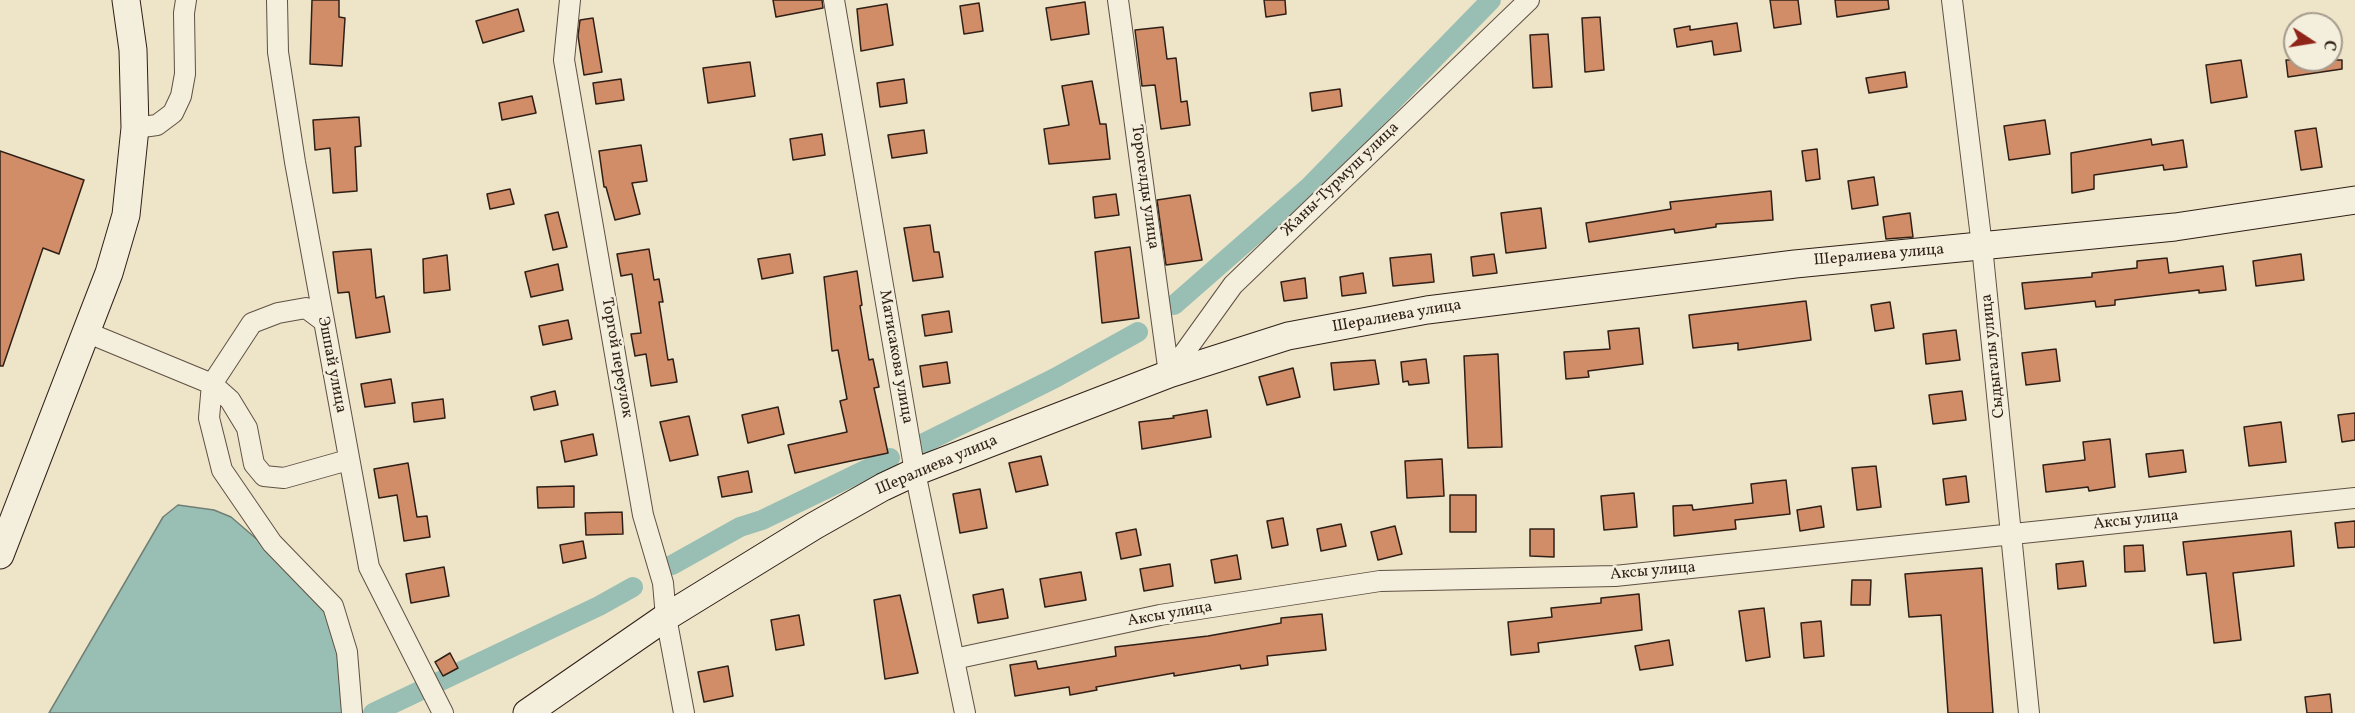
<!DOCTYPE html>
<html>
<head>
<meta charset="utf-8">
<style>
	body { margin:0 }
	#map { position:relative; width:2355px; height:713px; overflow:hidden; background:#eee5c9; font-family:Vollkorn,serif }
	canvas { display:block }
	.north { position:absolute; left:2283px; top:12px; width:60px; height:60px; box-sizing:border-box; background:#f4eedc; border:2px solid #a59b8d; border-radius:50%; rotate:102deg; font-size:16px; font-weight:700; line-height:24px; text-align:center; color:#2f1f16 }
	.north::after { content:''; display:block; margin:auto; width:21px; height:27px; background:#8f2418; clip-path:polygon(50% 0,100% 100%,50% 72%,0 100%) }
</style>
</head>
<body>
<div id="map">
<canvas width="2355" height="713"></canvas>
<div class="north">С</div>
</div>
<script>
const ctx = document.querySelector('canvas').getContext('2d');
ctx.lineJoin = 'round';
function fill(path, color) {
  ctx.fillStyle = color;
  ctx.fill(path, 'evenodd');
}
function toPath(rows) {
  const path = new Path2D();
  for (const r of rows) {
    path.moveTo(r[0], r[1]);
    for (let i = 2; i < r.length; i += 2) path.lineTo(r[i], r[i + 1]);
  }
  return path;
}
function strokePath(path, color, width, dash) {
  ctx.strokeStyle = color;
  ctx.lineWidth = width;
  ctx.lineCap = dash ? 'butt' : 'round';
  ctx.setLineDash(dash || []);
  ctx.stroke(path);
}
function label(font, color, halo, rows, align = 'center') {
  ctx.font = font + ' Vollkorn,serif';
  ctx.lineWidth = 5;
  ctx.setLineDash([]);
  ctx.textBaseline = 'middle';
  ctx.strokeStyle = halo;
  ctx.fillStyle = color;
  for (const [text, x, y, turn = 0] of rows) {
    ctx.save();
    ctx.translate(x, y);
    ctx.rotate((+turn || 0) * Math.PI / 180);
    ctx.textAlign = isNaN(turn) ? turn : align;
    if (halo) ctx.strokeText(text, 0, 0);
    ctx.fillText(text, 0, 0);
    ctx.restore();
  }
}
const water = toPath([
	[178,505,214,510,231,517,295,572,321,601,337,634,344,713,49,713,163,517,178,505]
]);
fill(water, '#99bfb4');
strokePath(water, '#6f7f75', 1.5);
strokePath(toPath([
	[1174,305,1310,186,1491,0],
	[922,444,1055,378,1138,332],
	[672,565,740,527,762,520,890,458],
	[373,713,599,606,633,587]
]), '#99bfb4', 20);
const building = toPath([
	[312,0,339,0,339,17,345,18,342,66,310,64,312,0],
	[773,0,822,0,823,8,776,17,773,0],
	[1264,0,1285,0,1286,14,1266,17,1264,0],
	[1770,0,1798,0,1801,24,1774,28,1770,0],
	[1835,0,1888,0,1889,9,1837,17,1835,0],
	[1085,2,1089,34,1051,40,1046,8,1085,2],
	[979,3,983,31,964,34,960,6,979,3],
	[887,4,893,45,861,51,857,9,887,4],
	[518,9,524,31,483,43,476,21,518,9],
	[1600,17,1604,70,1585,72,1582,18,1600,17],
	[593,18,602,72,584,75,578,36,580,20,593,18],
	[1737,23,1741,51,1714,55,1712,41,1677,47,1674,29,1690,26,1690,30,1737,23],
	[1163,27,1167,59,1176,58,1181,102,1187,101,1190,125,1161,129,1155,85,1142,86,1135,30,1163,27],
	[1548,34,1552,87,1533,88,1530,35,1548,34],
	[2241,60,2247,97,2211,103,2206,65,2241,60],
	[2286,60,2342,60,2342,69,2288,77,2286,60],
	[750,62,755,96,708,103,703,68,750,62],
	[1905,72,1907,87,1869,93,1866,78,1905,72],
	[621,79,624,100,596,104,593,83,621,79],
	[904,79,907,103,880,107,877,83,904,79],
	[1092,81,1100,124,1106,124,1110,159,1049,164,1044,129,1069,125,1062,86,1092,81],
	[1340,89,1342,106,1312,111,1310,93,1340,89],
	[532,96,536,113,502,120,499,103,532,96],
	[359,117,361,146,355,147,357,191,333,193,330,148,315,150,313,120,359,117],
	[2045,120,2050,154,2009,160,2004,126,2045,120],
	[2316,128,2322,167,2301,170,2295,131,2316,128],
	[924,130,927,153,892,158,888,135,924,130],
	[822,134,825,155,793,160,790,139,822,134],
	[2151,139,2152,145,2183,140,2187,167,2164,170,2163,165,2094,175,2094,189,2072,193,2071,153,2151,139],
	[641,145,647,181,632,183,640,214,615,220,606,187,604,187,599,151,641,145],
	[1817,149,1820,179,1806,181,1802,151,1817,149],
	[0,151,84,180,59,254,43,248,3,366,0,366,0,151],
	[1874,177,1878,205,1852,209,1848,181,1874,177],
	[510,189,514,204,490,209,487,194,510,189],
	[1771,191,1773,220,1716,224,1716,227,1675,233,1674,229,1589,242,1586,223,1671,209,1670,202,1771,191],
	[1116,194,1119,215,1095,218,1093,197,1116,194],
	[1190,195,1202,260,1166,265,1157,200,1190,195],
	[1541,208,1546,248,1506,253,1501,213,1541,208],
	[558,212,567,247,553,250,545,215,558,212],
	[1910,213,1913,237,1886,239,1883,217,1910,213],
	[930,225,934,252,939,252,943,277,913,281,904,228,930,225],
	[1130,247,1139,318,1102,323,1095,252,1130,247],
	[371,249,376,298,384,296,390,332,356,338,349,292,338,293,333,252,371,249],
	[649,249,654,280,659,279,663,302,659,302,668,360,673,359,677,382,651,386,646,354,635,356,631,334,641,333,632,274,621,276,617,254,649,249],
	[790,254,793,273,762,279,758,259,790,254],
	[1431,254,1434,282,1393,286,1390,258,1431,254],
	[1494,254,1497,273,1473,276,1471,257,1494,254],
	[2301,254,2304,280,2256,286,2253,261,2301,254],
	[447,255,450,290,424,293,423,259,447,255],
	[2167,258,2169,273,2223,266,2226,290,2199,293,2199,290,2115,300,2115,305,2096,307,2095,301,2025,309,2022,283,2092,277,2092,273,2137,268,2137,261,2167,258],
	[558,264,563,290,531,297,525,272,558,264],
	[857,271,862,305,860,306,869,360,873,359,879,387,874,388,888,453,795,473,788,445,847,432,840,401,847,399,838,350,832,351,824,277,857,271],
	[1363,273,1366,293,1342,296,1340,277,1363,273],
	[1305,278,1307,298,1284,301,1281,282,1305,278],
	[1806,301,1811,340,1738,350,1738,343,1693,348,1689,315,1806,301],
	[1890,302,1894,328,1875,331,1871,305,1890,302],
	[949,311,952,332,925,336,922,315,949,311],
	[568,320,572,339,543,345,539,326,568,320],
	[1639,328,1643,364,1588,371,1589,377,1566,379,1564,352,1610,349,1608,331,1639,328],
	[1956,330,1960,360,1926,364,1923,334,1956,330],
	[2056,349,2060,381,2026,385,2022,353,2056,349],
	[1498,354,1502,447,1468,448,1464,356,1498,354],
	[1426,359,1429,383,1409,385,1408,381,1403,382,1401,362,1426,359],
	[1375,360,1379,384,1334,390,1331,363,1375,360],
	[947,362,950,383,923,387,920,366,947,362],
	[1293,368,1300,397,1267,405,1259,377,1293,368],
	[391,379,395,403,365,407,361,384,391,379],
	[555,391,558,405,534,410,531,397,555,391],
	[1962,391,1966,420,1933,424,1929,395,1962,391],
	[443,399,445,418,414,422,412,403,443,399],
	[778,407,784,434,748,443,742,415,778,407],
	[1207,410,1211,437,1142,449,1139,422,1174,418,1173,416,1207,410],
	[2355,413,2355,440,2342,442,2338,415,2355,413],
	[689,416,698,455,670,461,660,422,689,416],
	[2281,422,2286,462,2249,466,2244,427,2281,422],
	[593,434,597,455,565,462,561,441,593,434],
	[2110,439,2115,487,2089,491,2088,487,2046,492,2043,465,2085,460,2083,442,2110,439],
	[2183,450,2186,472,2149,477,2146,454,2183,450],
	[1041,456,1048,485,1016,492,1009,463,1041,456],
	[1442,459,1444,496,1407,498,1405,461,1442,459],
	[408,463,417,517,427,516,430,537,404,541,397,495,379,498,374,469,408,463],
	[1876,466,1881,507,1857,510,1852,468,1876,466],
	[748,471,752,492,722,497,718,477,748,471],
	[1966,476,1969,502,1946,505,1943,479,1966,476],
	[1786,480,1790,514,1735,520,1736,529,1674,536,1673,506,1692,505,1693,510,1753,503,1751,484,1786,480],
	[574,486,574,507,538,508,537,487,574,486],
	[980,489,987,528,960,533,953,494,980,489],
	[1634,493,1637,527,1604,530,1601,496,1634,493],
	[1450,495,1476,495,1476,532,1450,532,1450,495],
	[1821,506,1824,527,1800,531,1797,510,1821,506],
	[622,512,623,534,586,535,585,513,622,512],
	[1283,518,1288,545,1272,548,1267,521,1283,518],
	[2355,521,2355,547,2338,548,2335,523,2355,521],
	[1341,524,1346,546,1321,551,1317,529,1341,524],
	[1395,526,1402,554,1378,560,1371,532,1395,526],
	[1136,529,1141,555,1121,559,1116,533,1136,529],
	[1530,529,1554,529,1554,557,1530,556,1530,529],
	[2291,531,2294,566,2233,573,2241,640,2214,643,2206,573,2187,575,2183,542,2291,531],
	[583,541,586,558,563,563,560,545,583,541],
	[2143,545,2145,571,2125,572,2124,546,2143,545],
	[1237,555,1241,579,1215,583,1211,560,1237,555],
	[2083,561,2086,586,2058,589,2056,564,2083,561],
	[1170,564,1173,586,1144,591,1140,569,1170,564],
	[444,567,449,596,411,603,406,574,444,567],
	[1982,568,1993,713,1948,713,1941,615,1909,617,1905,574,1982,568],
	[1081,572,1086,600,1045,607,1040,579,1081,572],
	[1852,580,1871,580,1870,605,1851,605,1852,580],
	[1003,589,1008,618,978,623,973,595,1003,589],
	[1639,594,1642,630,1538,643,1539,652,1511,655,1508,622,1552,617,1551,608,1601,603,1601,598,1639,594],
	[900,595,918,673,885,679,874,600,900,595],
	[1764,608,1770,657,1746,661,1739,611,1764,608],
	[1322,614,1326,650,1267,656,1268,665,1241,669,1240,665,1174,676,1174,673,1096,687,1097,690,1070,695,1069,687,1015,696,1010,665,1036,661,1038,669,1116,656,1115,647,1208,636,1281,623,1281,618,1322,614],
	[799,615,804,645,776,650,771,620,799,615],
	[1821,621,1824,656,1804,658,1801,623,1821,621],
	[1669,640,1673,665,1640,670,1635,646,1669,640],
	[450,653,458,668,443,676,435,662,450,653],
	[728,666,733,696,704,702,698,672,728,666],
	[2330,694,2332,713,2307,713,2305,697,2330,694]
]);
fill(building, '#d18c68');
strokePath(building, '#2f1f16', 1.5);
const street = toPath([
	[277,0,278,52,295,162,369,567,443,713],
	[570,0,564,60,643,515,663,583,666,617,684,713],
	[834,0,915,472,965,713],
	[1118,0,1169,374],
	[1952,0,1982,246,2029,713],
	[135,128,157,125,173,113,181,96,185,74,184,13,186,0],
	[322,320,306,308,278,313,252,323,212,384,230,400,247,428,254,464,264,476,284,478,348,460],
	[86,332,212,384,209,418,222,470,272,543,333,606,347,652,352,713],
	[1169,374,1233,285,1529,0],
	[954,659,1160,615,1380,581,1615,576,2355,498]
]);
const secondary = toPath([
	[0,555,109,273,126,215,135,128,133,50,126,0],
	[527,713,666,617,814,526,883,487,915,472,1169,374,1288,336,1427,310,1795,264,2175,227,2355,200]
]);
strokePath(street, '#5f5043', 22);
strokePath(secondary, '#2f1f16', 29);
strokePath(street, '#f4eedc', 20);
strokePath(secondary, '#f4eedc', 27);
label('16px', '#2f1f16', '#f4eedc', [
	["Жаны-Турмуш улица",1341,180,-44],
	["Торогелды улица",1144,187,82],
	["Шералиева улица",1879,256,-5],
	["Шералиева улица",1397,317,-10],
	["Сыдыгалы улица",1994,356,-96],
	["Матисакова улица",895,357,80],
	["Торгой переулок",616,358,80],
	["Эшпай улица",331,365,79],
	["Шералиева улица",937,466,-23],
	["Аксы улица",2136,521,-6],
	["Аксы улица",1653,572,-5],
	["Аксы улица",1170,615,-10]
]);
</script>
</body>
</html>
